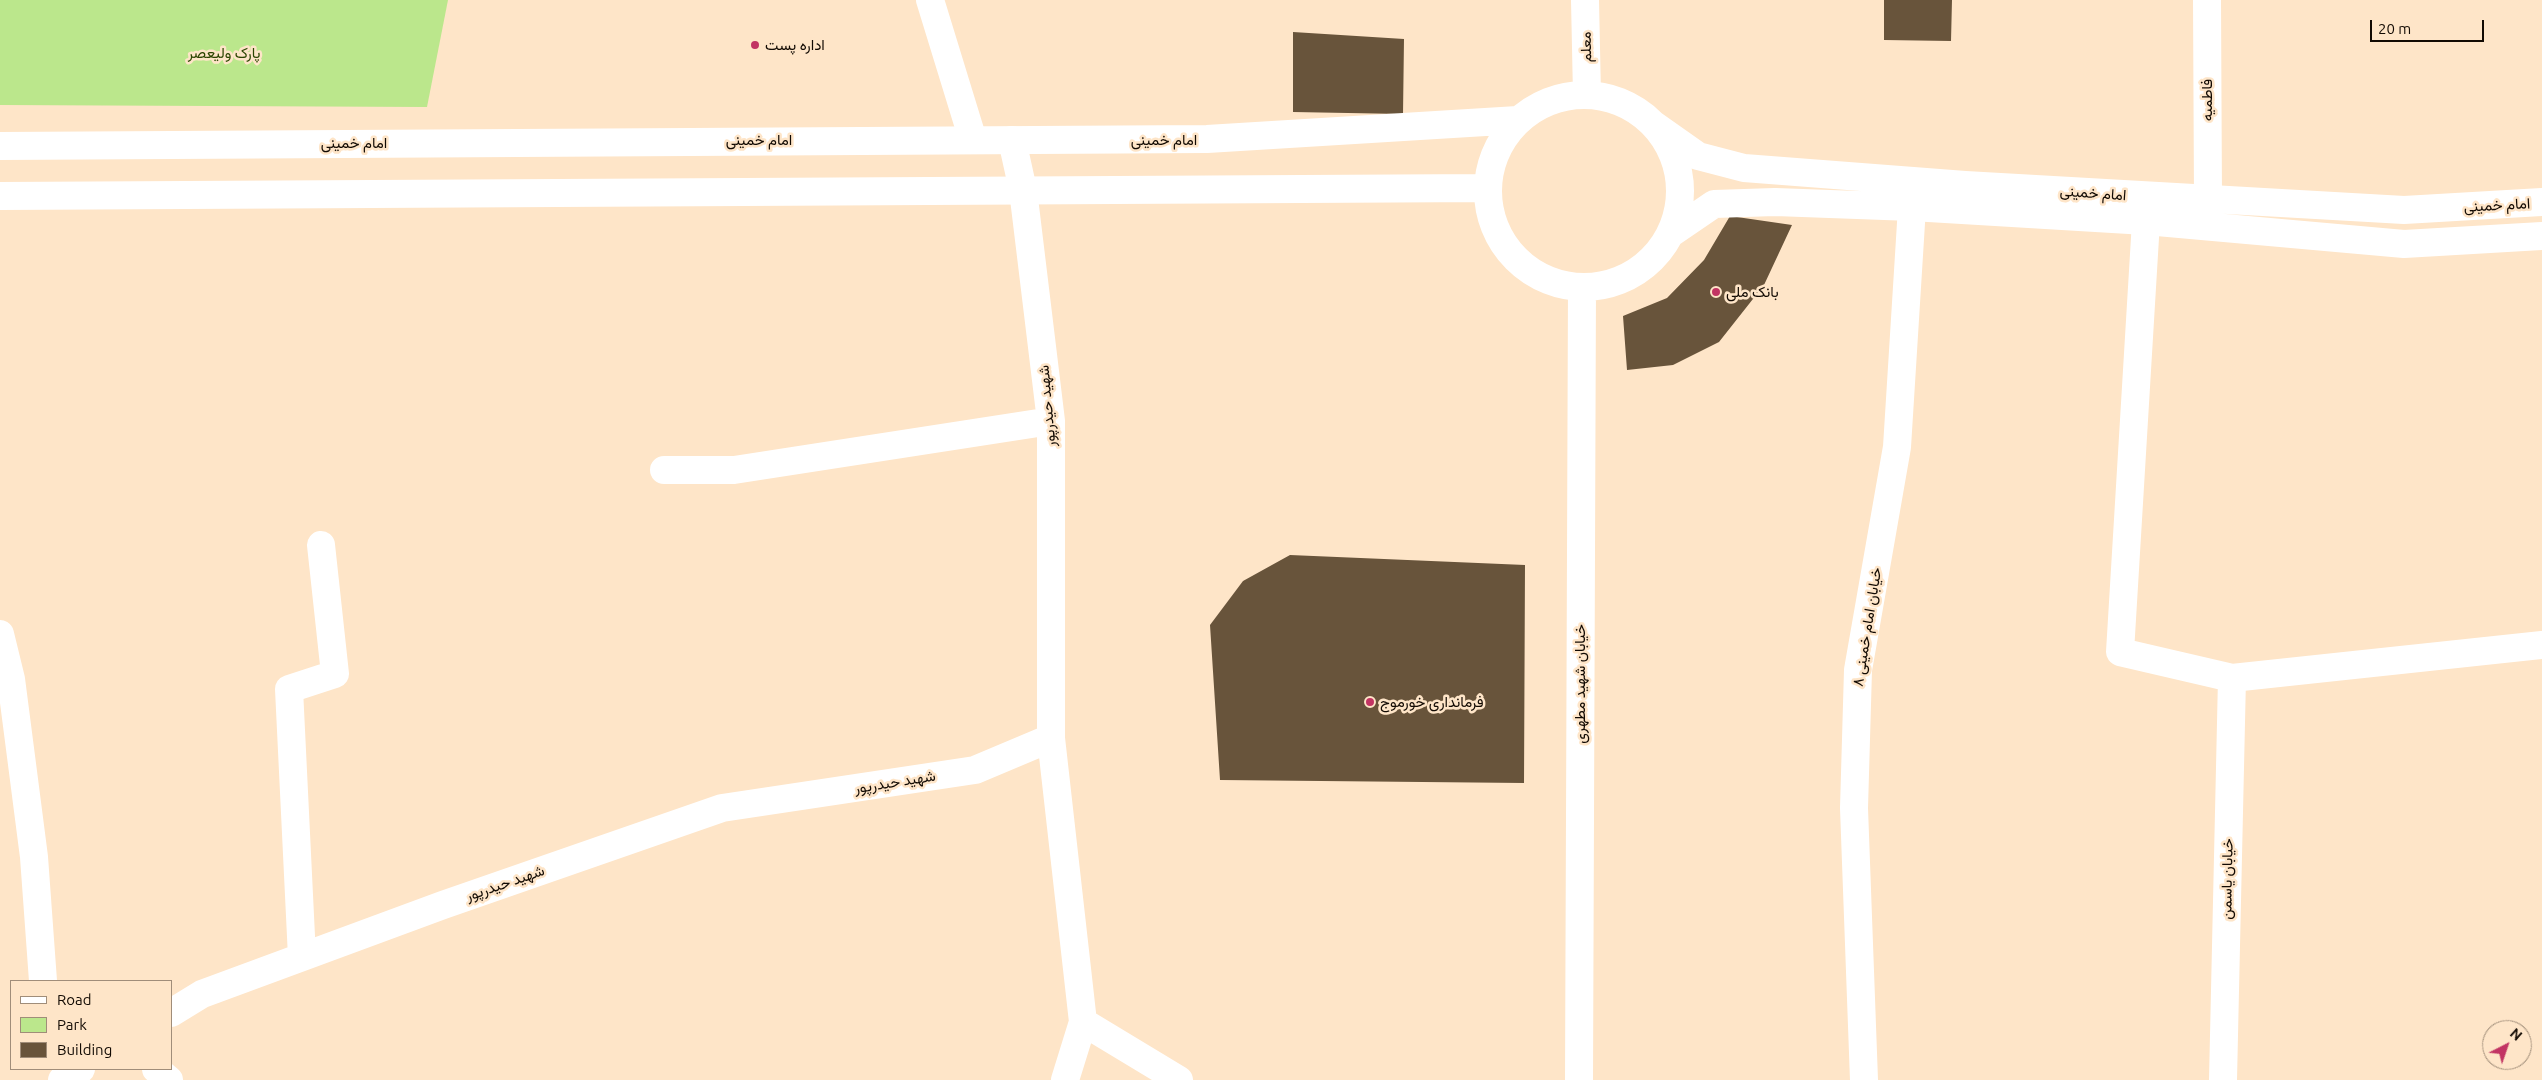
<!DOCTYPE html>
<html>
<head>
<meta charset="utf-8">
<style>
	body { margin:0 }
	#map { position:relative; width:2542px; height:1080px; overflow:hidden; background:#fee5c8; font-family:Ubuntu,sans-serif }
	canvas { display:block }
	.legend { position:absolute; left:10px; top:980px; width:162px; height:90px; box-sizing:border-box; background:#fee5c8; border:1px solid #a08d79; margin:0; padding:6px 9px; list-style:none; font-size:15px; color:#120a03 }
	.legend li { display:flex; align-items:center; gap:10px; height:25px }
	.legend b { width:25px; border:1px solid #a08d79 }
	.north { position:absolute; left:2482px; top:1020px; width:50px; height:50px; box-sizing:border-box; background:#fee5c8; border:1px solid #a08d79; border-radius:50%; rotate:41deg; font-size:14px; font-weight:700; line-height:20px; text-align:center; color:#120a03 }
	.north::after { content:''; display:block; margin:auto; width:18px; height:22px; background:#c23463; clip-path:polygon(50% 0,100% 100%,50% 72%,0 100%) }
	.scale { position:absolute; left:2370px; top:20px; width:114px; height:22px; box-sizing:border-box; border:2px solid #120a03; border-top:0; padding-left:6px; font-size:15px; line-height:18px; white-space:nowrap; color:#120a03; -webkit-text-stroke:4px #fee5c8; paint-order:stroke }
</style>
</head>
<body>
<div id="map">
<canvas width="2542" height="1080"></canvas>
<ul class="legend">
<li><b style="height:6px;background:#fff"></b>Road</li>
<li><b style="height:14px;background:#bbe78c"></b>Park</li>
<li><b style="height:14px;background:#68543b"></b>Building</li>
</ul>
<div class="north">N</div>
<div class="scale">20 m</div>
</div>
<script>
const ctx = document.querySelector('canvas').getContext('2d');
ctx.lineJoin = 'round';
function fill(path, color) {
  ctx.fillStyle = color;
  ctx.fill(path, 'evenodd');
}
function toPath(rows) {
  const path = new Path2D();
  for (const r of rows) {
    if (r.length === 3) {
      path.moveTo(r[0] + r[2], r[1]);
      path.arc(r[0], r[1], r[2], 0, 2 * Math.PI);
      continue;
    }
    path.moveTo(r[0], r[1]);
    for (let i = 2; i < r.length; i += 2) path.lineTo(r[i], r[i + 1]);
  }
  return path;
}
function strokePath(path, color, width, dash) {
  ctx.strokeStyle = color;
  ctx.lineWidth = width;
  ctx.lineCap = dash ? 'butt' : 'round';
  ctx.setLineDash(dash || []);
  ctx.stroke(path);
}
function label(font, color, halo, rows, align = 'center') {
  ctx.font = font + ' Ubuntu,Vazirmatn,sans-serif';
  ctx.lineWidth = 5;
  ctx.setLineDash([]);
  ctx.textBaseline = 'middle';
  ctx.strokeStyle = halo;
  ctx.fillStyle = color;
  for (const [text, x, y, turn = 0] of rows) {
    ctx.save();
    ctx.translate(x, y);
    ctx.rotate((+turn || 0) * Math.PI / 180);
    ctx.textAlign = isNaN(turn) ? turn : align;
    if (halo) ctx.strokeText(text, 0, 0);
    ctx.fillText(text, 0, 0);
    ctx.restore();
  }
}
fill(toPath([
	[0,0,448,0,427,107,0,105]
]), '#bbe78c');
fill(toPath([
	[1884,0,1952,0,1951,41,1884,40],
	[1293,32,1404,39,1403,114,1293,112],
	[1730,216,1792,225,1764,285,1719,342,1673,365,1627,370,1623,316,1667,298,1704,260],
	[1290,555,1525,565,1524,783,1220,780,1210,625,1243,581]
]), '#68543b');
strokePath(toPath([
	[930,0,973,140],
	[2207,0,2208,199],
	[2146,221,2120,652,2232,678,2542,645],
	[664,470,734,470,1051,421],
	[0,634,11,679,34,857,43,981],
	[1051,738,1083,1022],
	[302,957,289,689,335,674,321,545],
	[171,1013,202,994,443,905,722,808,975,770,1051,738,1051,421,1023,190,1012,140],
	[156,1069,169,1080],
	[62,1080,81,1069],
	[1065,1080,1083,1022,1179,1080],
	[1864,1080,1854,808,1858,670,1897,447,1912,207],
	[2223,1080,2232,678]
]), '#fff', 28);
strokePath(toPath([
	[1585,0,1587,95],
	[1584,191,96],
	[1654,125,1698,156,1744,168,1965,185,2404,210,2542,202],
	[0,146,1207,139,1518,120],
	[0,196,1487,188],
	[1673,232,1714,204,1775,202,1912,207,2146,221,2404,244,2542,236],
	[1579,1080,1582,288]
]), '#fff', 28);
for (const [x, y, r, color] of [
	[755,45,5,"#c23463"],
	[1716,292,5,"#c23463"],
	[1370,702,5,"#c23463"]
]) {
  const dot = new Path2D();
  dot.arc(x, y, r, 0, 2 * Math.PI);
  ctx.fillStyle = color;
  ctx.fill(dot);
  strokePath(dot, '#fee5c8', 2);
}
label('15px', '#120a03', '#fee5c8', [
	["اداره پست",765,45],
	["بانک ملی",1726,292],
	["فرمانداری خورموج",1380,702]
], 'left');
label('15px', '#120a03', '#fee5c8', [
	["معلم",1586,47,-91],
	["فاطمیه",2207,100,-90],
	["امام خمینی",759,140],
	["امام خمینی",1164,140],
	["امام خمینی",354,143],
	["امام خمینی",2093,193,4],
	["امام خمینی",2497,205,-3],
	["شهید حیدرپور",1047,406,-95],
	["خیابان امام خمینی ۸",1867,627,-81],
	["خیابان شهید مطهری",1580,684,-90],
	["شهید حیدرپور",895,782,-9],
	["خیابان یاسمن",2227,879,-89],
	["شهید حیدرپور",505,883,-19]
]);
label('15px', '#2b4501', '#fee5c8', [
	["پارک ولیعصر",224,53]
]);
</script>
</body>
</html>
